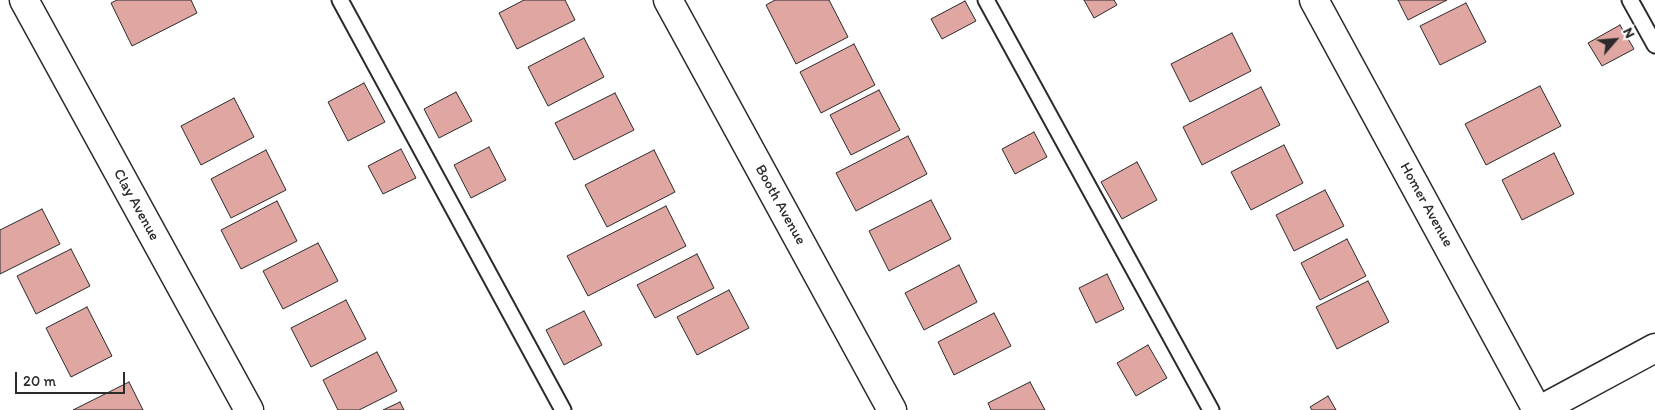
<!DOCTYPE html>
<html>
<head>
<meta charset="utf-8">
<style>
	body { margin:0 }
	#map { position:relative; width:1655px; height:410px; overflow:hidden; background:#fff; font-family:Itim,sans-serif }
	canvas { display:block }
	.north { position:absolute; left:1590px; top:15px; width:50px; height:50px; -webkit-text-stroke:4px #fff; paint-order:stroke; rotate:63deg; font-size:14px; font-weight:700; line-height:20px; text-align:center; color:#2b2b2b }
	.north::after { content:''; display:block; margin:auto; width:18px; height:22px; background:#2b2b2b; clip-path:polygon(50% 0,100% 100%,50% 72%,0 100%) }
	.scale { position:absolute; left:15px; top:372px; width:110px; height:22px; box-sizing:border-box; border:2px solid #2b2b2b; border-top:0; padding-left:6px; font-size:15px; line-height:18px; white-space:nowrap; color:#2b2b2b; -webkit-text-stroke:4px #fff; paint-order:stroke }
</style>
</head>
<body>
<div id="map">
<canvas width="1655" height="410"></canvas>
<div class="north">N</div>
<div class="scale">20 m</div>
</div>
<script>
const ctx = document.querySelector('canvas').getContext('2d');
ctx.lineJoin = 'round';
function fill(path, color) {
  ctx.fillStyle = color;
  ctx.fill(path, 'evenodd');
}
function toPath(rows) {
  const path = new Path2D();
  for (const r of rows) {
    path.moveTo(r[0], r[1]);
    for (let i = 2; i < r.length; i += 2) path.lineTo(r[i], r[i + 1]);
  }
  return path;
}
function strokePath(path, color, width, dash) {
  ctx.strokeStyle = color;
  ctx.lineWidth = width;
  ctx.lineCap = dash ? 'butt' : 'round';
  ctx.setLineDash(dash || []);
  ctx.stroke(path);
}
function label(font, color, halo, rows, align = 'center') {
  ctx.font = font + ' Itim,sans-serif';
  ctx.lineWidth = 4;
  ctx.setLineDash([]);
  ctx.textBaseline = 'middle';
  ctx.strokeStyle = halo;
  ctx.fillStyle = color;
  for (const [text, x, y, turn = 0] of rows) {
    ctx.save();
    ctx.translate(x, y);
    ctx.rotate((+turn || 0) * Math.PI / 180);
    ctx.textAlign = isNaN(turn) ? turn : align;
    if (halo) ctx.strokeText(text, 0, 0);
    ctx.fillText(text, 0, 0);
    ctx.restore();
  }
}
const building = toPath([
	[117,0,191,0,197,13,132,46,111,3,117,0],
	[524,0,565,0,575,20,517,49,499,13,524,0],
	[775,0,829,0,848,37,796,64,766,5,775,0],
	[1084,0,1114,0,1117,5,1094,18,1084,0],
	[1398,0,1447,0,1408,20,1398,0],
	[965,1,976,21,942,39,931,19,965,1],
	[1466,3,1486,42,1440,65,1420,26,1466,3],
	[1620,25,1634,49,1602,66,1588,43,1620,25],
	[1232,33,1251,71,1190,102,1171,64,1232,33],
	[584,38,604,77,548,106,528,67,584,38],
	[854,44,875,85,821,113,800,72,854,44],
	[364,83,385,122,348,141,328,102,364,83],
	[1540,86,1561,126,1486,165,1465,124,1540,86],
	[1261,87,1280,125,1202,165,1183,127,1261,87],
	[879,90,900,130,851,155,830,115,879,90],
	[456,92,472,121,439,138,424,109,456,92],
	[615,93,634,130,574,160,555,123,615,93],
	[234,98,254,137,201,165,181,126,234,98],
	[1034,132,1047,157,1015,174,1002,149,1034,132],
	[908,136,927,174,856,211,836,173,908,136],
	[1284,145,1303,183,1251,210,1231,172,1284,145],
	[489,147,506,180,471,198,454,165,489,147],
	[401,149,416,178,383,194,368,166,401,149],
	[266,150,286,190,231,218,211,179,266,150],
	[654,150,675,192,607,227,585,185,654,150],
	[1554,153,1574,194,1522,220,1502,180,1554,153],
	[1137,162,1157,200,1122,219,1101,182,1137,162],
	[1325,190,1344,226,1294,251,1276,215,1325,190],
	[931,200,951,239,889,271,869,231,931,200],
	[277,201,297,241,241,269,221,230,277,201],
	[666,206,686,246,588,296,567,256,666,206],
	[42,209,60,244,0,274,0,230,42,209],
	[1347,239,1366,276,1320,300,1301,263,1347,239],
	[318,243,338,281,283,309,263,271,318,243],
	[71,249,90,286,36,314,17,276,71,249],
	[697,254,714,288,655,318,637,285,697,254],
	[959,265,977,302,924,330,905,293,959,265],
	[1107,274,1124,309,1096,323,1079,288,1107,274],
	[1368,281,1389,322,1337,349,1316,307,1368,281],
	[729,290,749,328,697,355,677,317,729,290],
	[346,300,366,339,311,367,291,328,346,300],
	[87,307,112,356,71,377,46,328,87,307],
	[584,311,602,345,564,365,546,330,584,311],
	[994,313,1011,346,954,375,938,342,994,313],
	[1148,345,1167,378,1136,396,1117,363,1148,345],
	[377,352,397,391,359,410,338,410,323,380,377,352],
	[129,382,143,410,73,410,129,382],
	[1030,382,1045,410,991,410,988,403,1030,382],
	[1328,396,1336,410,1312,410,1310,407,1328,396],
	[400,402,404,410,383,410,400,402]
]);
fill(building, '#e0a6a1');
strokePath(building, '#2b2b2b', 1);
const service = toPath([
	[340,0,563,410],
	[986,0,1211,410],
	[1630,0,1655,45]
]);
const minor = toPath([
	[24,0,249,410],
	[668,0,892,410],
	[1314,0,1537,410],
	[1540,410,1655,348]
]);
strokePath(service, '#2b2b2b', 19);
strokePath(minor, '#2b2b2b', 31);
strokePath(service, '#fff', 15);
strokePath(minor, '#fff', 28);
label('15px', '#2b2b2b', '#fff', [
	["Clay Avenue",136,205,61],
	["Booth Avenue",780,205,61],
	["Homer Avenue",1426,205,61]
]);
</script>
</body>
</html>
